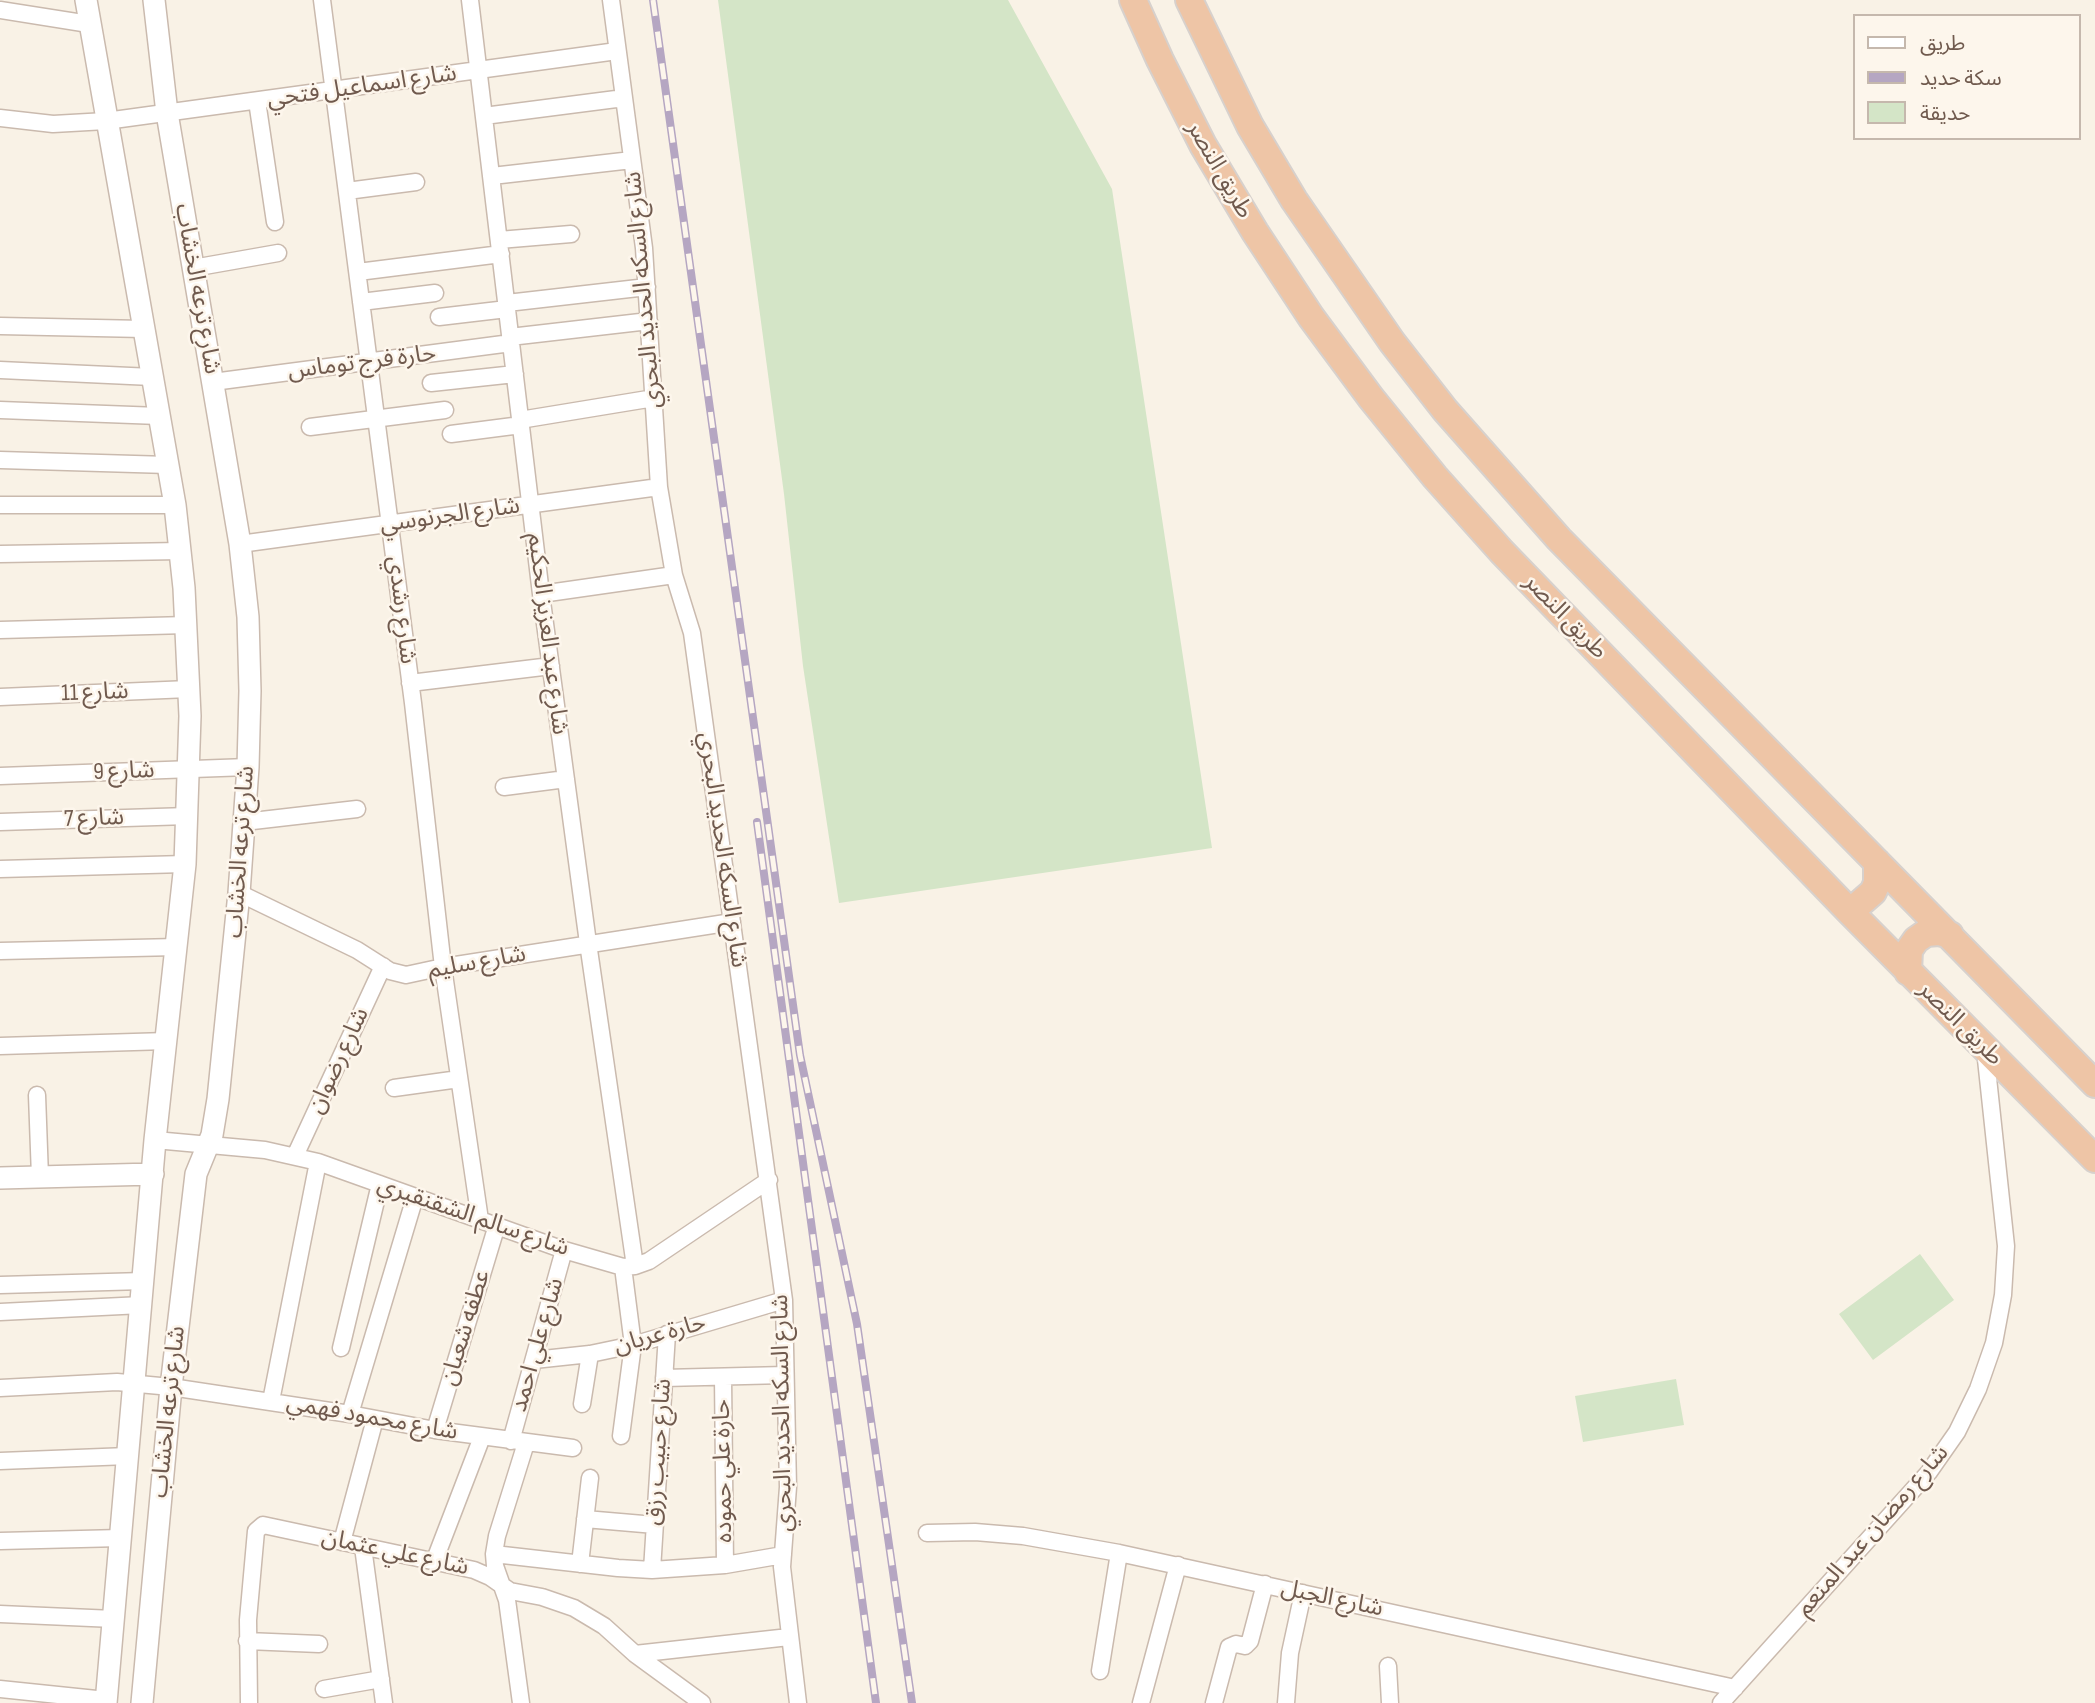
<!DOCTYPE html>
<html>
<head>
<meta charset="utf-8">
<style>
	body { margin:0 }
	#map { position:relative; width:2095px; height:1703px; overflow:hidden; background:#f9f2e6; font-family:"Sofia Sans Condensed","Noto Sans Arabic",sans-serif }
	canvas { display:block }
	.legend { position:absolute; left:1853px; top:14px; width:228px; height:126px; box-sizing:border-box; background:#fdf6ec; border:2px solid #c5b8ad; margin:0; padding:9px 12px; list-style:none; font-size:21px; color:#705a4e }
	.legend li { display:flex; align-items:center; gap:14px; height:35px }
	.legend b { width:35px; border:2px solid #c5b8ad }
</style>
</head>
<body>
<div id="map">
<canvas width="2095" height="1703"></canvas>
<ul class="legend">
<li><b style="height:9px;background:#fff"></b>طريق</li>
<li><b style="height:9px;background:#b5a6c2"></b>سكة حديد</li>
<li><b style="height:19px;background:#d4e5c7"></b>حديقة</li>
</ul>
</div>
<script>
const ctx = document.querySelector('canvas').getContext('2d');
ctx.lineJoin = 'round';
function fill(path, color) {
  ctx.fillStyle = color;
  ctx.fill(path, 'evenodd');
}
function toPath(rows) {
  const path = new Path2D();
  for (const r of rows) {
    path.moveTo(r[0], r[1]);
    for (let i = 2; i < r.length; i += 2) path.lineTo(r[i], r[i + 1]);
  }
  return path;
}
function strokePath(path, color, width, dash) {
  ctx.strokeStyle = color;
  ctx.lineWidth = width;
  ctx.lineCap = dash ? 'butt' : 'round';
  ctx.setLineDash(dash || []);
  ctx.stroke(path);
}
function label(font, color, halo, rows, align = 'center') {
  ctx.font = font + ' "Sofia Sans Condensed","Noto Sans Arabic",sans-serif';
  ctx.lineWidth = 5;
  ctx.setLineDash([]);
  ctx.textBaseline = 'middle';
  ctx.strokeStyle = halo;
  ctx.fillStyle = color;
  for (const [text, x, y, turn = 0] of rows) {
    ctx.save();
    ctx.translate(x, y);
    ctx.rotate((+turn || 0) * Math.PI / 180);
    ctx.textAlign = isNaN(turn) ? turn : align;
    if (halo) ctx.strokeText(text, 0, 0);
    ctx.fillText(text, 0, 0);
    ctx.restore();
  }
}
fill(toPath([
	[718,0,1008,0,1112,189,1212,848,839,903,803,666,784,494],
	[1920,1254,1954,1300,1873,1360,1839,1314],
	[1676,1379,1684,1425,1583,1442,1575,1396]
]), '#d4e5c7');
const minor = toPath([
	[322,0,413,703,443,967,480,1220],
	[470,0,541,594,588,943,635,1266],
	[611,0,644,248,659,487,674,575,692,633,784,1300,788,1487,782,1567,798,1703],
	[0,10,89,24],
	[257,101,275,222],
	[484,116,624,98],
	[0,118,53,124,106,121,617,51],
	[492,176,632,160],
	[347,191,416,182],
	[499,240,571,234],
	[193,268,278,253],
	[358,272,501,254],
	[361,302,435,293],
	[507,303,647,287],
	[439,317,507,309],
	[0,326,144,329],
	[510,337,649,321],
	[0,370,152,377],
	[213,382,511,343],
	[431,383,515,374],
	[0,410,159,416],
	[520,420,654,398],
	[310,427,445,410],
	[451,434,521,425],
	[0,460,168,465],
	[0,505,175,505],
	[240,544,659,487],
	[0,554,181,551],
	[541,594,674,575],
	[0,630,187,625],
	[410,683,551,666],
	[0,697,189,689],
	[0,776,248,767],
	[504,787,566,779],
	[0,822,188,816],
	[244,822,357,809],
	[0,869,185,864],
	[239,893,357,950,390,971,406,975,443,967,732,922],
	[0,951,177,947],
	[0,1046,167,1041],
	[394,1088,459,1079],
	[37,1095,40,1177],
	[155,1140,265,1150,318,1162,564,1250,623,1267,635,1266,649,1261,769,1180],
	[295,1156,383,966],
	[0,1285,144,1281],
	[0,1312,142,1305],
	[341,1348,380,1184],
	[534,1360,590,1354,633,1345,784,1300],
	[723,1377,725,1565],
	[664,1378,785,1375],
	[0,1388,117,1382,171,1387,350,1414,435,1430,573,1448],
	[271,1401,318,1162],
	[582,1404,590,1354],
	[350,1414,415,1197],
	[435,1430,497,1225],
	[621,1436,633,1345,623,1267],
	[511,1441,564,1250],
	[0,1461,128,1456],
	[585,1519,655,1525],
	[927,1533,975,1532,1023,1536,1119,1553,1735,1688],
	[0,1541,121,1538],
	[342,1542,375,1419],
	[363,1547,384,1703],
	[494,1554,618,1568,652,1570,725,1565,783,1555],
	[434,1562,482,1437],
	[580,1564,590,1478],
	[652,1570,667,1334],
	[0,1614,114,1619],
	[247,1641,319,1644],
	[635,1654,789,1637],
	[1388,1666,1390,1703],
	[1100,1671,1119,1553],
	[0,1689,106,1700],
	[324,1689,381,1679],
	[249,1703,248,1620,256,1531,263,1525,474,1570,490,1577,510,1591,542,1597,574,1608,604,1626,635,1654,702,1703],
	[521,1703,507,1600,495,1566,494,1554,497,1536,526,1443],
	[1141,1703,1178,1565],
	[1214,1703,1229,1647,1236,1644,1245,1646,1250,1641,1265,1584],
	[1286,1703,1290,1653,1303,1593],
	[1721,1703,1929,1472,1957,1432,1978,1389,1994,1343,2003,1295,2006,1246,1985,1050]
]);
const tertiary = toPath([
	[86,0,175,505,184,588,190,716,185,864,155,1140,106,1703],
	[0,1178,153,1174],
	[142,1703,171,1387,196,1174,212,1135,218,1099,239,893,248,767,250,691,248,617,240,544,167,113,154,0]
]);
const trunk = toPath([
	[1133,0,1160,60,1203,145,1255,232,1311,317,1371,398,1435,477,1502,552,1850,912,2095,1159],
	[1189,0,1250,126,1294,200,1392,342,1445,410,1559,539,2095,1084],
	[1850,912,1873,892,1877,883,1877,862],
	[1908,972,1909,950,1916,940,1926,933,1939,932,1950,935]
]);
strokePath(minor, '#cabaae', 19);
strokePath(tertiary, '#cabaae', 24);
strokePath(trunk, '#d7d1cd', 30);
strokePath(minor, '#fff', 16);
strokePath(tertiary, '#fff', 21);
strokePath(trunk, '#eec5a6', 26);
const rail = toPath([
	[653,0,800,1055,857,1324,912,1703],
	[757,822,876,1703]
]);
strokePath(rail, '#b5a6c2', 8);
strokePath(rail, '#fdf6ec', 5, [16]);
label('24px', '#705a4e', '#fdf6ec', [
	["شارع اسماعيل فتحي",362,87,-8],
	["طريق النصر",1219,170,60],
	["شارع ترعه الخشاب",197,289,80],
	["شارع السكه الحديد البحري",644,290,-95],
	["حارة فرج توماس",362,363,-7],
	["شارع الجرنوسي",450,516,-8],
	["شارع رشدي",401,610,83],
	["طريق النصر",1565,617,46],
	["شارع عبد العزيز الحكيم",547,634,83],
	["شارع 11",95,693,-2],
	["شارع 9",124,772,-2],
	["شارع 7",94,819,-2],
	["شارع السكه الحديد البحري",722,850,82],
	["شارع ترعه الخشاب",241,852,-86],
	["شارع سليم",477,963,-10],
	["طريق النصر",1960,1024,45],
	["شارع رضوان",339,1061,-65],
	["شارع سالم الشقنقيري",473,1217,19],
	["عطفه شعبان",466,1328,-73],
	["حارة عريان",660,1335,-15],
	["شارع علي احمد",538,1345,-74],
	["شارع ترعه الخشاب",169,1412,-84],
	["شارع السكه الحديد البحري",783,1413,-91],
	["شارع محمود فهمي",372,1418,10],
	["شارع حبيب رزق",659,1452,-86],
	["حارة علي حموده",724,1471,-91],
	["شارع رمضان عبد المنعم",1873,1531,-49],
	["شارع علي عثمان",395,1553,12],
	["شارع الجبل",1332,1599,12]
]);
</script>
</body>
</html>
